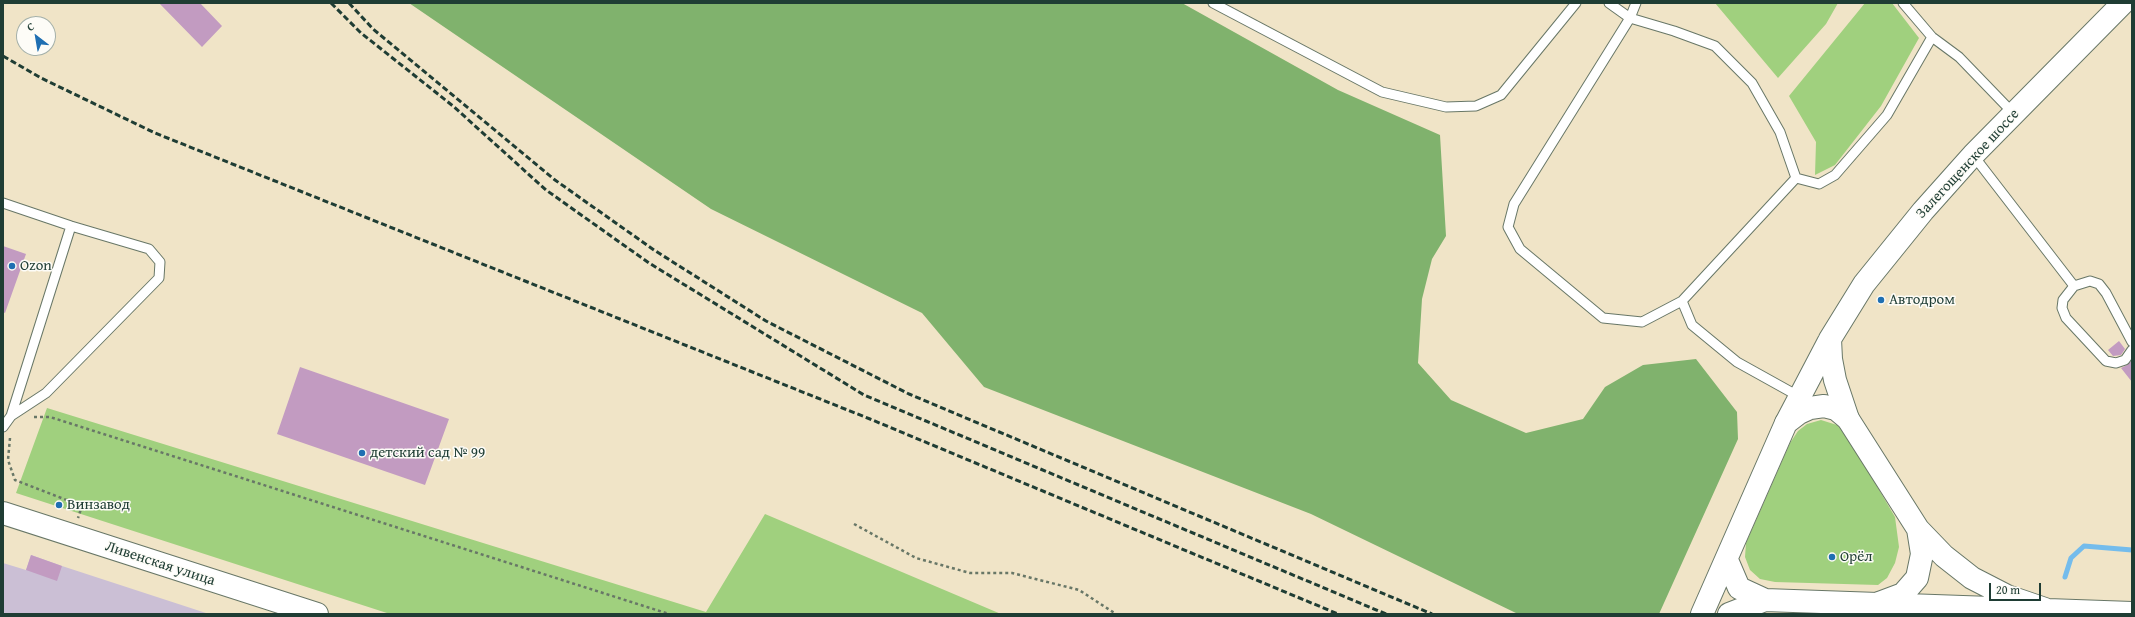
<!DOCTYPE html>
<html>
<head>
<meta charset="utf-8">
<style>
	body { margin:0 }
	#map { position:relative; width:2135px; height:617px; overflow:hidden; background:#f0e4c7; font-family:"Gentium Book Plus",serif }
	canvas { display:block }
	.frame { position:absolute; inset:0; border:4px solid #1f3d34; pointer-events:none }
	.north { position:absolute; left:16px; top:16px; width:40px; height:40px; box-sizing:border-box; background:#fdfcf7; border:1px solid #a4b0a9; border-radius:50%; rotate:329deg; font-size:11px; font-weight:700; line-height:16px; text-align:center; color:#1f3d34 }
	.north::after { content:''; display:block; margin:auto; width:14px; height:18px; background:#1f6fb2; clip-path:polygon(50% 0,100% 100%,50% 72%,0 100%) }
	.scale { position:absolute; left:1989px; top:583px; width:52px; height:18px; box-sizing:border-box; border:2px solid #1f3d34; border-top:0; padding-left:5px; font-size:12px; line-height:14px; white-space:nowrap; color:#1f3d34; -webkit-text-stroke:3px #fdfcf7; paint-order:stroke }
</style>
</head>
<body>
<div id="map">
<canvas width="2135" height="617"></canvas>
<div class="frame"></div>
<div class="north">С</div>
<div class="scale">20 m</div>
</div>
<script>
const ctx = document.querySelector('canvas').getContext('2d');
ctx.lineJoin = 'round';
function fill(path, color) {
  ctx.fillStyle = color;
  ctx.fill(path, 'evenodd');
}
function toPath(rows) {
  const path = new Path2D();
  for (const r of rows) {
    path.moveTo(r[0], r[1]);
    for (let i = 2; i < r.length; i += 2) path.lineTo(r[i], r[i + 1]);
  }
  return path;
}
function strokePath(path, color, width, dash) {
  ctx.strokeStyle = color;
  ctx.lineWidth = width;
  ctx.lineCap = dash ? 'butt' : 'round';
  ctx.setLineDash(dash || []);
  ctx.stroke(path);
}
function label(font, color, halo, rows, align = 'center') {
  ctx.font = font + ' "Gentium Book Plus",serif';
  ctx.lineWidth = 3;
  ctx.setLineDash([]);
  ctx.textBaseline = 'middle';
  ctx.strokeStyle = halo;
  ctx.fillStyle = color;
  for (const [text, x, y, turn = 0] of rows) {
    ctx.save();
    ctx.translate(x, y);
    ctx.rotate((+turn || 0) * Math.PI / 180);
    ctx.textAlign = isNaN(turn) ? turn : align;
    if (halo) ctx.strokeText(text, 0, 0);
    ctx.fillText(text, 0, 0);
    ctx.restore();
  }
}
fill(toPath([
	[31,555,62,566,209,614,3,614,3,563,26,570]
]), '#cbbfd5');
fill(toPath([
	[1715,3,1838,3,1826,24,1778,78],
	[1865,3,1892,3,1919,38,1881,106,1835,165,1815,175,1816,142,1789,96],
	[47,408,706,612,765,514,1001,614,390,614,16,493],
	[1821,420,1837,425,1847,435,1895,517,1899,547,1895,563,1887,578,1878,585,1775,582,1760,579,1750,570,1745,557,1746,543,1790,443,1798,431,1807,424]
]), '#a0d07e');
fill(toPath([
	[409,3,1182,3,1338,90,1440,135,1446,236,1432,259,1422,299,1418,363,1451,400,1526,433,1583,419,1605,387,1643,365,1696,359,1737,412,1738,439,1659,614,1518,614,1311,514,984,387,922,313,711,209]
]), '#80b26d');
strokePath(toPath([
	[2065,577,2071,558,2084,546,2132,550]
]), '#74bcec', 5);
fill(toPath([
	[159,3,200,3,222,26,202,47],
	[3,246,26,254,5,313,3,312],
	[2119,341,2125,349,2121,355,2113,356,2108,350],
	[2132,360,2132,382,2121,368,2127,365],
	[300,367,449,419,425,485,277,434],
	[31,555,62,566,57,581,26,570]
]), '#c29bc1');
const lane = toPath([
	[1213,3,1382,92,1446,107,1476,106,1501,95,1576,3],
	[1609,3,1630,18,1674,31,1715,46,1752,83,1780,132,1796,178,1682,301,1642,322,1603,318,1520,249,1508,227,1514,204,1630,18,1636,3],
	[1903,3,1932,37,1959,57,2014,114],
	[1973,155,2074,286],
	[1796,178,1819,184,1835,175,1887,115,1932,37],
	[3,203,71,226,149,249,160,262,159,278,46,393,11,416,3,427],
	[1682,301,1692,325,1737,362,1800,397],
	[2132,342,2106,293,2099,284,2090,281,2074,286,2063,300,2062,308,2066,318,2106,361,2116,363,2125,360,2132,350],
	[11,416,71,226]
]);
const secondary = toPath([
	[1830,339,1831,359,1835,380,1848,419],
	[1786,423,1830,339,1864,284,1923,211,1973,155,2123,3]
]);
const primary = toPath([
	[3,513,317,614],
	[1727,560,1739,588,1765,600],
	[1879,603,1903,594,1917,578,1922,554,1918,529],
	[1702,614,1786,423,1799,413,1810,408,1824,406,1836,409,1848,419,1918,529,1944,556,1972,578,2007,596,2045,609],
	[1729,614,1765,600,2132,613]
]);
strokePath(lane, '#687767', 11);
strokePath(secondary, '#687767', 24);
strokePath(primary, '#687767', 24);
strokePath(toPath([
	[34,417,50,417,669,614],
	[10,438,8,460,15,480,82,506,78,518],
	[854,524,916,558,970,573,1012,573,1079,590,1116,614]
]), '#687767', 2.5, [3, 3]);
strokePath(lane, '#fff', 9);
strokePath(secondary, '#fff', 22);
strokePath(primary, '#fff', 22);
strokePath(toPath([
	[331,3,361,33,453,106,546,190,649,263,864,395,1386,614],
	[349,3,373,29,555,180,654,250,766,321,909,394,1432,614],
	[3,56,41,78,155,133,870,419,1338,614]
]), '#1f3d34', 3, [6, 3]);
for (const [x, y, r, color] of [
	[12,266,4,"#1f6fb2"],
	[1881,300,4,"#1f6fb2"],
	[362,453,4,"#1f6fb2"],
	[59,505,4,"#1f6fb2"],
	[1832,557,4,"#1f6fb2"]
]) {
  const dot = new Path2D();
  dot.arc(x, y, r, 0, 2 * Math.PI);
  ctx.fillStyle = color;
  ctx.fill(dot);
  strokePath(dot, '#fdfcf7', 1.5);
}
label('15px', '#1f3d34', '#fdfcf7', [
	["Залегощенское шоссе",1968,164,-47],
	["Ливенская улица",160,564,18]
]);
label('15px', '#1f3d34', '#fdfcf7', [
	["Ozon",20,266],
	["Автодром",1889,300],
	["детский сад № 99",370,453],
	["Винзавод",67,505],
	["Орёл",1840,557]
], 'left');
</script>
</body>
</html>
